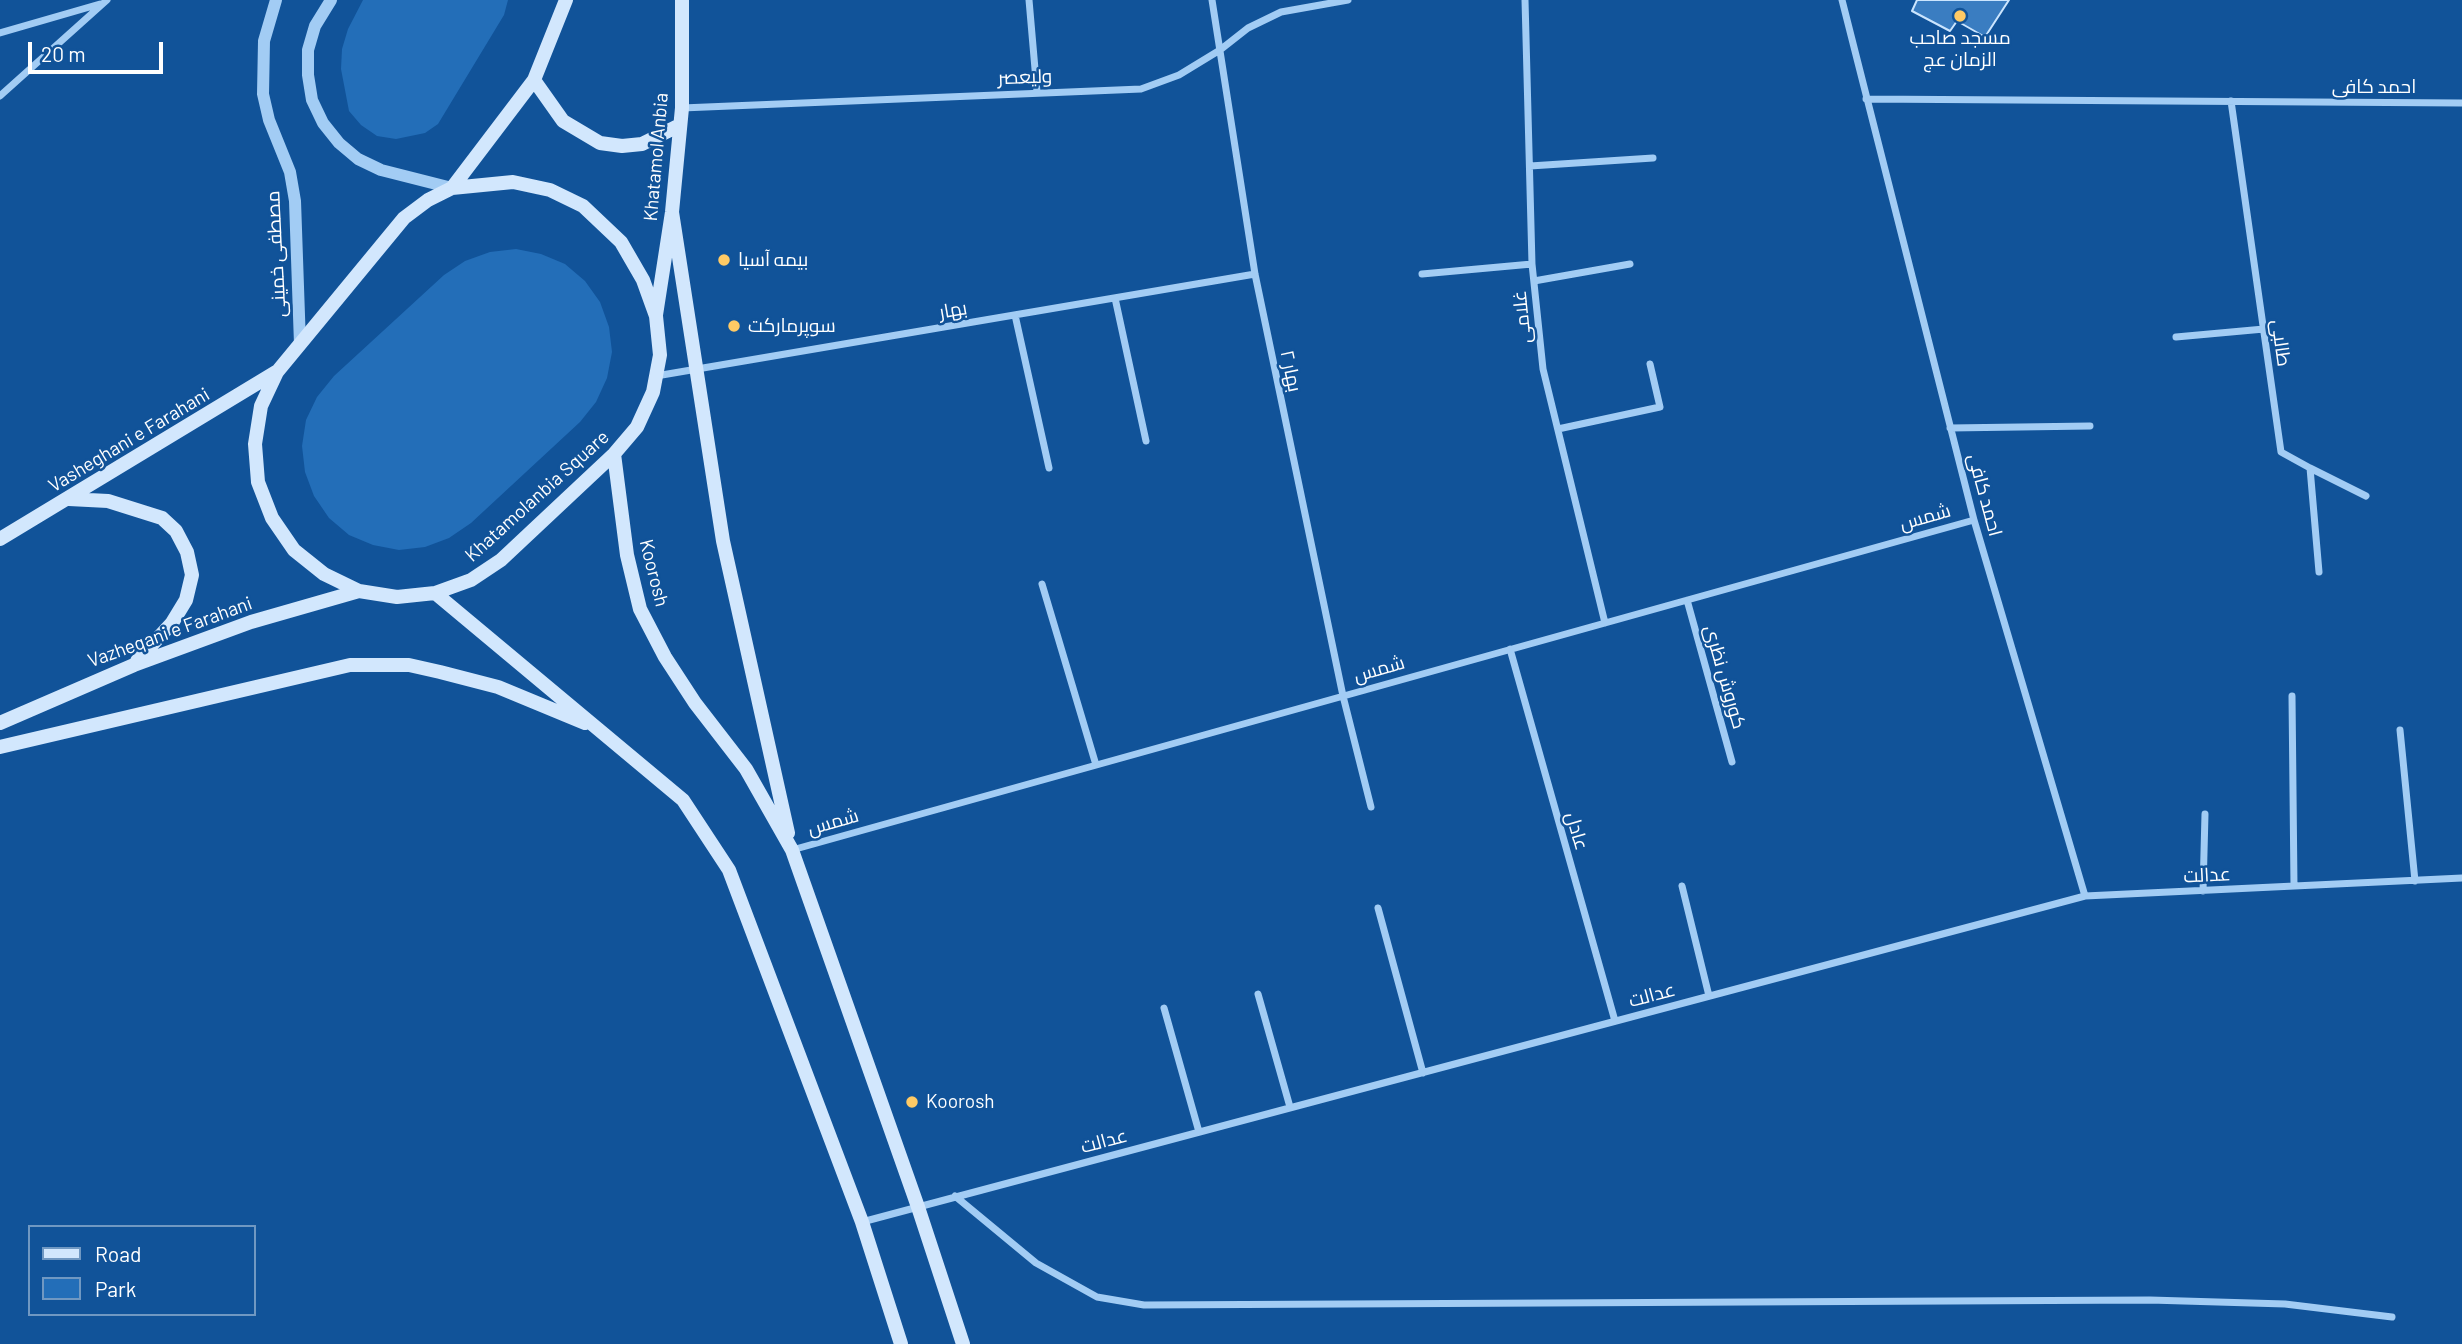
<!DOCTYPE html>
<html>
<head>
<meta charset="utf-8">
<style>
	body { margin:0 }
	#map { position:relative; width:2462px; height:1344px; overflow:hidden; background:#115399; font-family:Barlow,sans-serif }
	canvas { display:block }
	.legend { position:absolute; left:28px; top:1225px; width:228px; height:91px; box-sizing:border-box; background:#115399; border:2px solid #7098c2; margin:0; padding:9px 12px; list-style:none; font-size:21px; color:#fff }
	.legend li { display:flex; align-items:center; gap:14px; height:35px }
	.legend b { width:35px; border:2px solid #7098c2 }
	.scale { position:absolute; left:28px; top:42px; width:135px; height:32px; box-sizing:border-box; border:4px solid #fff; border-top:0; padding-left:9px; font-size:21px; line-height:24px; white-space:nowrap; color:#fff; -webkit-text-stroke:5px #115399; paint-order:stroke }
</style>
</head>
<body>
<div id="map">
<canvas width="2462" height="1344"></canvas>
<ul class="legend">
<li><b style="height:9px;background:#d2e7fd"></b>Road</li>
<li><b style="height:19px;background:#236eb8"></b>Park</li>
</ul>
<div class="scale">20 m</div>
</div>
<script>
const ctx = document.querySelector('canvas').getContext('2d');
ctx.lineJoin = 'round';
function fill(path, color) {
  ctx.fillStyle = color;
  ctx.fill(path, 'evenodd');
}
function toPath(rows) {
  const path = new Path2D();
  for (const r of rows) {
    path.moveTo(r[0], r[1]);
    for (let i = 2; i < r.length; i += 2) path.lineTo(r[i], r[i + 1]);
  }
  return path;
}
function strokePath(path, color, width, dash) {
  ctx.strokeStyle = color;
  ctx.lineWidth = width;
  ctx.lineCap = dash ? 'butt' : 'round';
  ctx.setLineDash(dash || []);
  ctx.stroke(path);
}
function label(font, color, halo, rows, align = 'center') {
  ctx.font = font + ' Barlow,Cairo,sans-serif';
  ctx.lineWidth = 5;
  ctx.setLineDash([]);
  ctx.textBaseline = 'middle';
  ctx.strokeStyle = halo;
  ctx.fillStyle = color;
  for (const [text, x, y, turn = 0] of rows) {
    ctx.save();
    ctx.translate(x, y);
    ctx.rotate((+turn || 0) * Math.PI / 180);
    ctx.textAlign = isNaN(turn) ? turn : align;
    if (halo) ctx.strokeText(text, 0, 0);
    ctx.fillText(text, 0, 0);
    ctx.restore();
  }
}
fill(toPath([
	[363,0,508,0,504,15,438,124,425,133,396,139,377,136,361,125,349,111,341,69,342,49,348,29],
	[516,249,541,254,565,264,585,281,600,302,609,327,612,352,607,378,596,402,580,422,471,523,449,538,425,547,399,550,373,545,349,535,329,518,314,496,305,472,302,446,306,420,317,397,334,376,444,275,465,261,490,252]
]), '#236eb8');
const building = toPath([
	[1917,0,2009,0,1985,37,1957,21,1950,31,1912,11,1917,0]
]);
fill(building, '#3a7dc1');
strokePath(building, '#cbe5fe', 2);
strokePath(toPath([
	[1029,0,1037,92],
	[1212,0,1255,274,1343,696,1371,807],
	[1525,0,1532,264,1543,369,1605,623],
	[1842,0,1974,520,2085,896],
	[0,33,100,4],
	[0,96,107,0],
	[1866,99,2462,103],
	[2231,101,2281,452,2310,468,2319,572],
	[682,108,1141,89,1179,75,1220,50,1248,28,1281,12,1348,0],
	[1530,166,1653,158],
	[1422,274,1532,264],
	[1534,281,1630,264],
	[1115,298,1146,441],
	[1015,315,1049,468],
	[2176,337,2264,329],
	[656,376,1255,274],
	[1950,428,2090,426],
	[1558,429,1660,407,1650,364],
	[2310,468,2366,496],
	[1042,584,1096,765],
	[1687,600,1732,762],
	[1510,649,1615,1021],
	[2292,696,2294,886],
	[2400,730,2415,881],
	[792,850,1974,520],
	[1682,886,1709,996],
	[2203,891,2205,814],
	[1378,908,1423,1073],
	[1258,994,1290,1107],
	[1164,1008,1199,1132],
	[955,1196,1036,1263,1097,1297,1144,1305,2150,1300,2285,1304,2392,1317],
	[862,1222,2085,896,2462,878]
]), '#a2ccf4', 7);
strokePath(toPath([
	[276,0,264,41,263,94,269,120,290,172,295,201,300,344],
	[331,0,315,26,308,50,308,75,312,100,323,123,339,143,358,159,381,170,452,188]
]), '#a2ccf4', 12);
strokePath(toPath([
	[534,80,563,121,600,143,622,146,642,144,680,125],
	[513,182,550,190,583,206,621,242,643,280,656,316,660,355,653,392,637,427,614,454,501,560,471,580,435,593,397,597,359,591,324,574,294,550,272,518,258,482,255,444,261,406,277,372,404,218,428,200,452,188,513,182],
	[452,188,534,80,566,0],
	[672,212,723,541,788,833],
	[656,315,672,212,682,108,682,0],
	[614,454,627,555,640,609,665,657,695,703,746,769,792,850,918,1207,963,1344],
	[69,499,108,501,162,518,176,531,187,552,192,575,186,600,172,623,137,661],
	[0,539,276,372],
	[435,593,683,800,729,870,862,1222,901,1344],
	[0,723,134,665,251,622,359,591],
	[0,747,350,665,409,665,440,672,498,687,585,723]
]), '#d2e7fd', 14);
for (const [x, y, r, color] of [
	[1960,16,7,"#ffca65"],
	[724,260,7,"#ffca65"],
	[734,326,7,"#ffca65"],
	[912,1102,7,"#ffca65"]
]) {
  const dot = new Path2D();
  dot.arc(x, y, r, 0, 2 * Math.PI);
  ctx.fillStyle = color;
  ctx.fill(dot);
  strokePath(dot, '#115399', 2.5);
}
label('19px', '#fff', '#115399', [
	["مسجد صاحب",1960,38,"center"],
	["الزمان عج",1960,60,"center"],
	["بیمه آسیا",738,260],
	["سوپرمارکت",748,326],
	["Koorosh",926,1102]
], 'left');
label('19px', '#fff', '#115399', [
	["ولیعصر",1025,77,-2],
	["احمد کافی",2374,87],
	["Khatamol Anbia",656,157,-85],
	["مصطفی خمینی",276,254,-93],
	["بهار",953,310,-10],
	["غلامی",1522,317,-96],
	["طالبی",2281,343,82],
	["بهار ۲",1291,371,78],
	["Vasheghani e Farahani",129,440,-31],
	["احمد کافی",1985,495,75],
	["Khatamolanbia Square",537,496,-42],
	["شمس",1925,517,-16],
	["Koorosh",654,573,76],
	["Vazheqani e Farahani",170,632,-20],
	["شمس",1379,669,-16],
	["کوروش نظری",1725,677,74],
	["شمس",833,822,-16],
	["عادل",1577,831,74],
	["عدالت",2207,875,-3],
	["عدالت",1652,995,-15],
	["عدالت",1104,1141,-15]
]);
</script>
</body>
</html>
